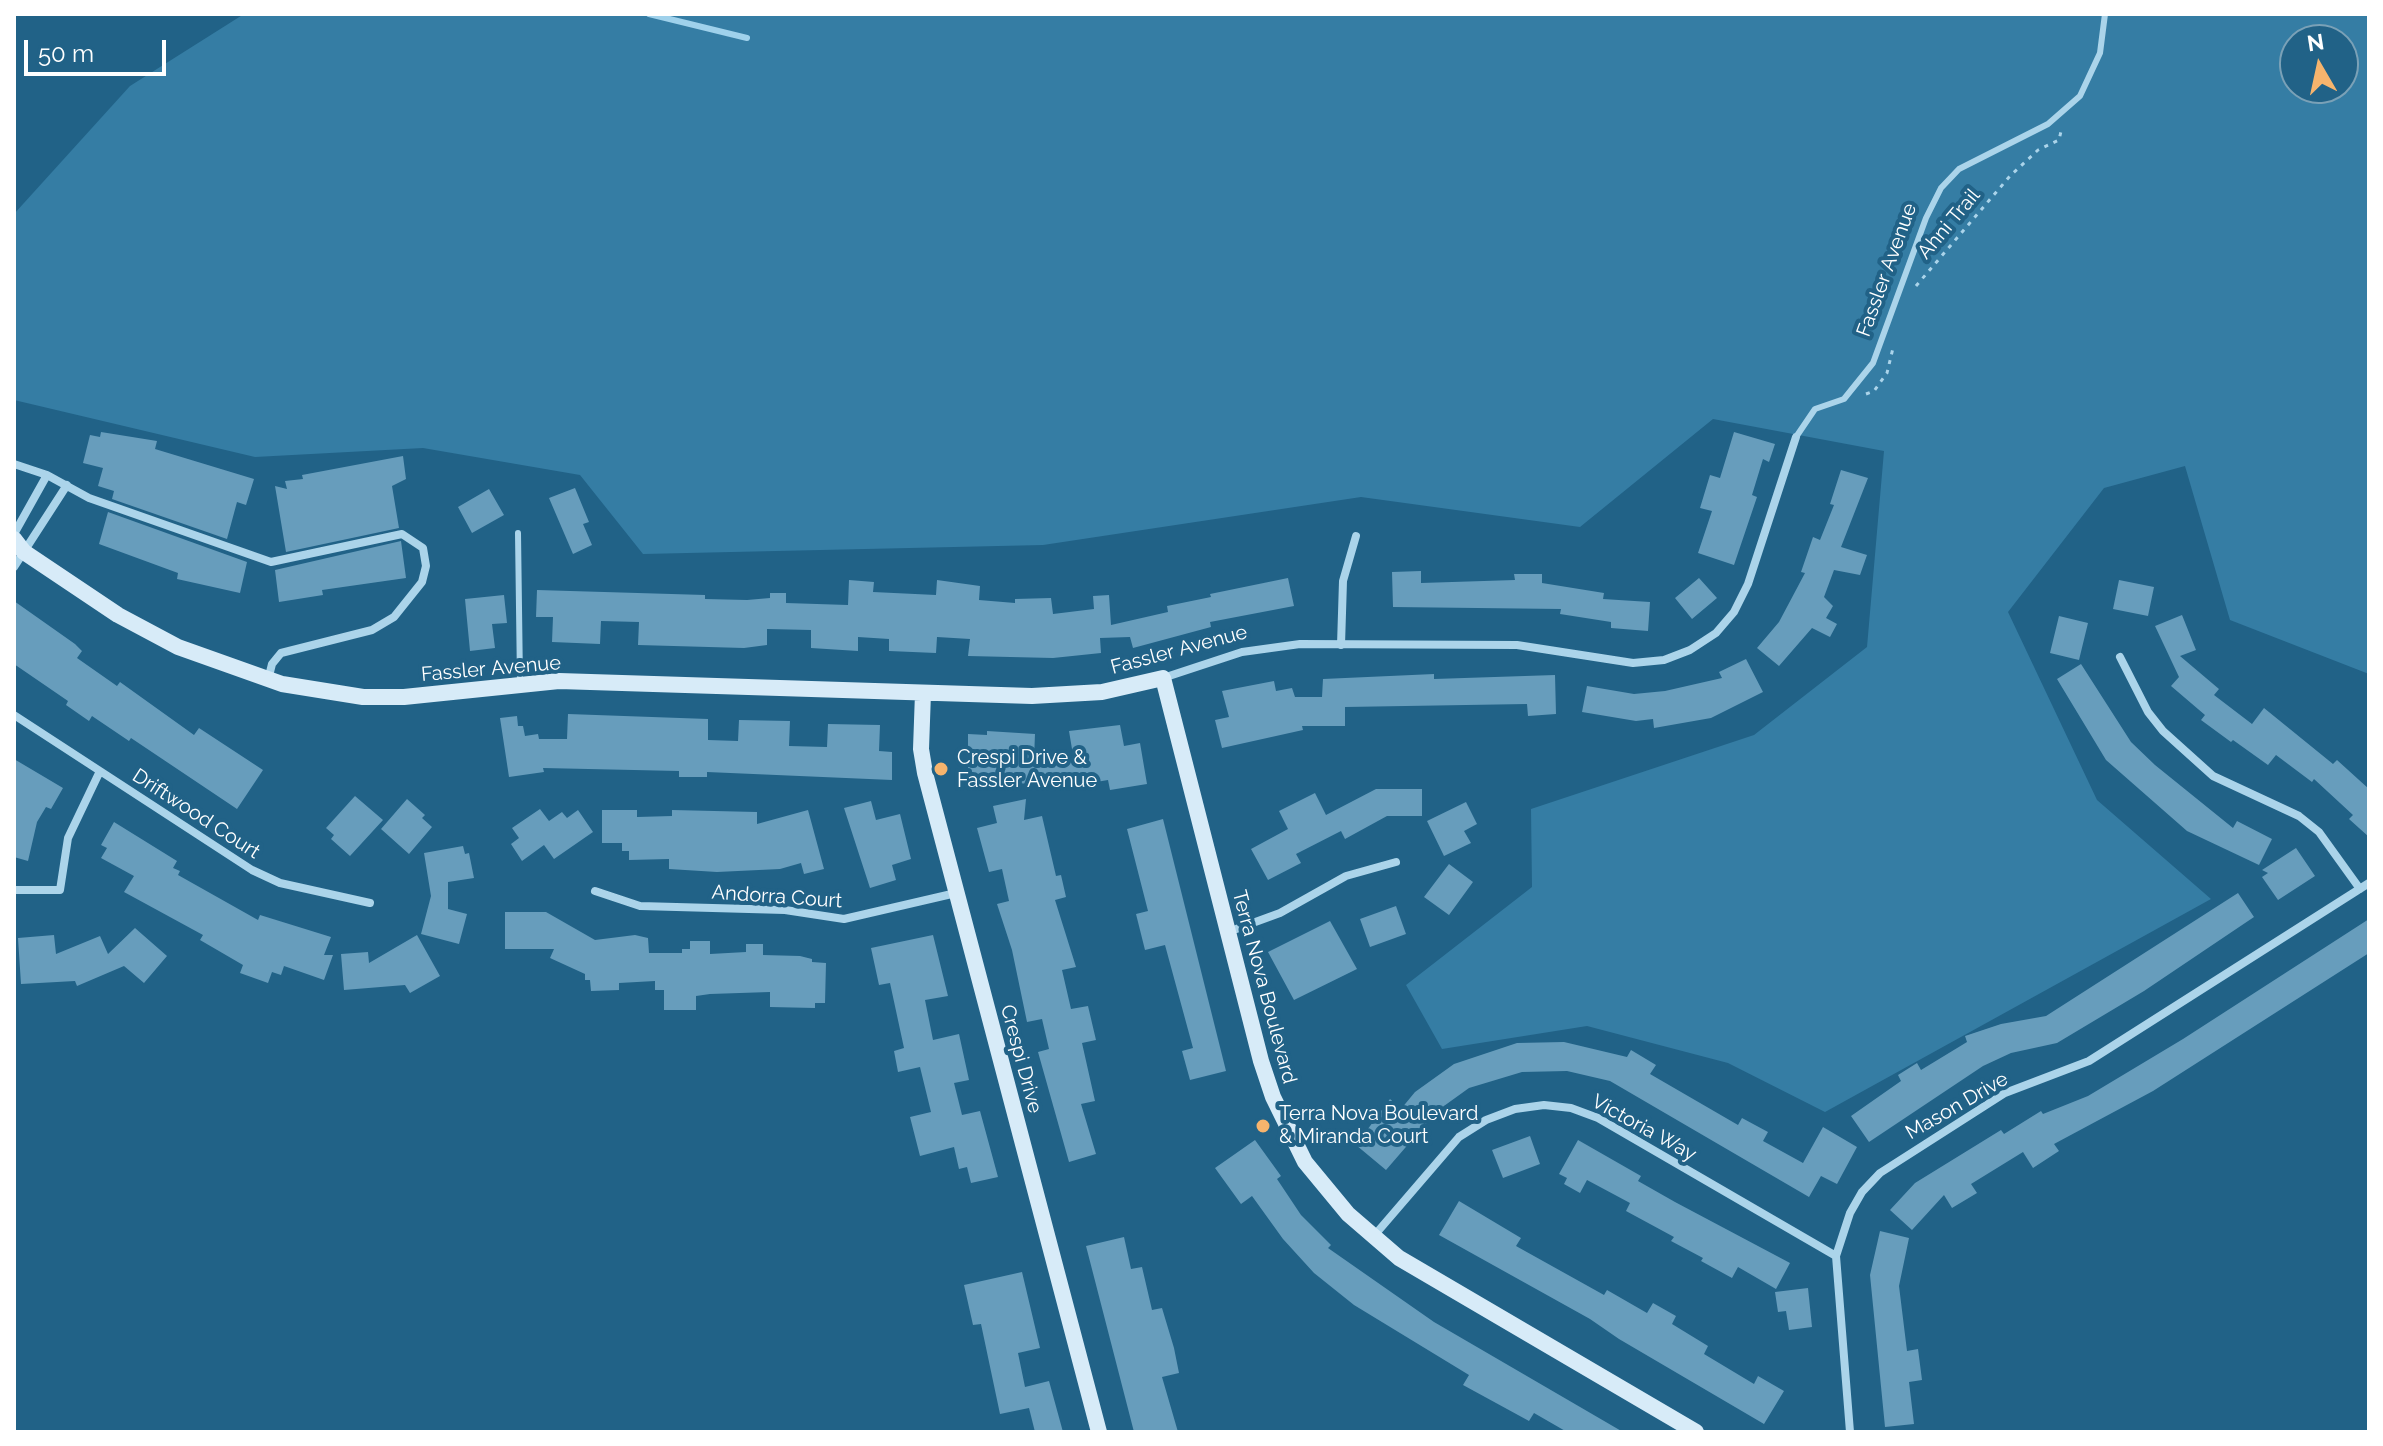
<!DOCTYPE html>
<html>
<head>
<meta charset="utf-8">
<style>
	body { margin:0 }
	#map { position:relative; width:2383px; height:1446px; overflow:hidden; background:#216287; font-family:Raleway,sans-serif }
	canvas { display:block }
	.frame { position:absolute; inset:0; border:16px solid #fff; pointer-events:none }
	.north { position:absolute; left:2279px; top:24px; width:80px; height:80px; box-sizing:border-box; background:#216287; border:2px solid #7aa1b7; border-radius:50%; rotate:351deg; font-size:22px; font-weight:700; line-height:32px; text-align:center; color:#fff }
	.north::after { content:''; display:block; margin:auto; width:28px; height:36px; background:#f6b46d; clip-path:polygon(50% 0,100% 100%,50% 72%,0 100%) }
	.scale { position:absolute; left:24px; top:40px; width:142px; height:36px; box-sizing:border-box; border:4px solid #fff; border-top:0; padding-left:10px; font-size:24px; line-height:28px; white-space:nowrap; color:#fff; -webkit-text-stroke:6px #216287; paint-order:stroke }
</style>
</head>
<body>
<div id="map">
<canvas width="2383" height="1446"></canvas>
<div class="frame"></div>
<div class="north">N</div>
<div class="scale">50 m</div>
</div>
<script>
const ctx = document.querySelector('canvas').getContext('2d');
ctx.lineJoin = 'round';
function fill(path, color) {
  ctx.fillStyle = color;
  ctx.fill(path, 'evenodd');
}
function toPath(rows) {
  const path = new Path2D();
  for (const r of rows) {
    path.moveTo(r[0], r[1]);
    for (let i = 2; i < r.length; i += 2) path.lineTo(r[i], r[i + 1]);
  }
  return path;
}
function strokePath(path, color, width, dash) {
  ctx.strokeStyle = color;
  ctx.lineWidth = width;
  ctx.lineCap = dash ? 'butt' : 'round';
  ctx.setLineDash(dash || []);
  ctx.stroke(path);
}
function label(font, color, halo, rows, align = 'center') {
  ctx.font = font + ' Raleway,sans-serif';
  ctx.lineWidth = 8;
  ctx.setLineDash([]);
  ctx.textBaseline = 'middle';
  ctx.strokeStyle = halo;
  ctx.fillStyle = color;
  for (const [text, x, y, turn = 0] of rows) {
    ctx.save();
    ctx.translate(x, y);
    ctx.rotate((+turn || 0) * Math.PI / 180);
    ctx.textAlign = isNaN(turn) ? turn : align;
    if (halo) ctx.strokeText(text, 0, 0);
    ctx.fillText(text, 0, 0);
    ctx.restore();
  }
}
fill(toPath([
	[244,14,2369,14,2369,674,2230,620,2185,466,2104,488,2008,612,2097,800,2211,899,1825,1112,1728,1063,1587,1026,1442,1049,1406,985,1532,887,1531,809,1754,735,1867,647,1884,451,1713,419,1580,527,1361,497,1043,545,643,554,580,475,423,448,255,457,14,400,14,214,130,86],
	[2295,40,2343,40,2343,88,2295,88]
]), '#357da4');
strokePath(toPath([
	[649,14,747,38]
]), '#9fd1eb', 6);
fill(toPath([
	[101,432,157,441,155,449,254,479,246,505,237,502,227,539,112,499,114,491,98,486,103,468,83,463,90,435,100,437],
	[1734,432,1775,444,1769,462,1763,459,1752,495,1757,497,1734,565,1698,553,1712,511,1700,508,1710,475,1720,478],
	[403,456,406,479,392,486,399,528,286,552,275,486,287,489,285,481,303,479,302,475],
	[1841,470,1868,478,1841,547,1867,555,1860,575,1834,570,1824,597,1833,606,1826,618,1837,624,1830,637,1812,628,1779,666,1757,648,1779,622,1805,573,1801,572,1813,537,1820,540,1834,505,1830,504],
	[575,488,589,522,583,524,592,545,573,554,549,498],
	[489,489,504,515,472,533,458,507],
	[108,512,247,562,240,593,177,579,178,573,99,544],
	[401,541,406,578,322,590,323,595,279,602,275,570],
	[1421,571,1421,583,1515,580,1514,574,1542,574,1542,583,1604,593,1603,599,1650,602,1648,631,1611,628,1611,622,1560,614,1561,609,1393,607,1392,572],
	[1288,578,1294,606,1210,622,1211,627,1133,648,1130,637,1100,638,1101,653,1053,658,968,656,970,639,937,637,936,653,889,651,889,639,858,637,858,651,811,648,811,630,767,629,767,645,744,648,638,645,639,622,601,621,600,644,552,642,553,617,536,617,537,590,705,595,705,599,747,600,770,598,770,593,786,593,786,603,848,605,849,580,874,582,873,592,936,595,937,580,980,586,979,600,1015,603,1015,599,1051,598,1053,614,1094,609,1093,596,1109,595,1111,625,1168,612,1167,606,1211,597,1210,594],
	[1699,578,1717,598,1692,619,1675,598],
	[2119,580,2154,587,2148,616,2113,609],
	[504,595,507,623,492,624,495,648,470,651,465,599],
	[14,601,75,644,82,651,77,658,117,686,120,682,194,735,199,728,263,770,237,809,131,738,129,741,92,716,89,721,66,705,68,701,14,664],
	[2182,615,2196,650,2180,656,2219,689,2214,695,2252,724,2264,708,2333,764,2337,760,2369,789,2369,837,2349,819,2353,815,2314,779,2312,782,2276,755,2268,765,2233,740,2231,742,2201,720,2205,715,2171,686,2179,677,2155,626],
	[2059,616,2088,623,2079,660,2050,653],
	[1746,659,1763,692,1711,718,1654,728,1653,719,1636,721,1582,712,1587,686,1634,694,1665,691,1722,678,1719,672],
	[2081,664,2131,742,2155,765,2233,828,2237,821,2272,839,2259,865,2187,831,2106,760,2057,679],
	[1434,674,1434,679,1555,675,1556,714,1528,716,1527,704,1345,707,1345,726,1302,726,1303,730,1222,748,1215,720,1229,717,1222,691,1274,681,1276,691,1292,688,1295,697,1322,697,1323,679],
	[568,714,708,719,708,740,738,741,739,720,790,721,789,746,827,747,828,724,880,725,879,751,892,752,892,780,707,772,707,777,679,777,679,771,543,768,544,772,509,777,500,718,517,716,518,726,523,726,525,736,538,734,539,739,567,739],
	[1120,725,1124,746,1140,743,1147,784,1110,790,1108,780,1067,787,968,779,968,734,987,735,987,731,1035,734,1034,759,1074,761,1069,731],
	[14,759,63,788,51,809,46,807,37,822,28,861,14,857],
	[1376,789,1422,789,1422,816,1387,816,1345,839,1341,831,1296,854,1301,863,1268,880,1251,849,1288,829,1279,811,1315,793,1326,815],
	[355,796,383,820,350,856,331,839,334,835,326,828],
	[407,799,425,815,422,818,432,827,409,854,381,829],
	[1026,799,1024,820,1042,816,1056,876,1061,875,1066,897,1055,900,1076,967,1062,970,1071,1009,1088,1006,1096,1040,1082,1043,1095,1101,1081,1104,1096,1154,1069,1162,1038,1052,1049,1049,1042,1019,1027,1022,1012,950,997,904,1009,901,1002,869,989,872,977,828,997,823,993,806],
	[871,801,876,820,900,814,911,859,892,865,896,880,870,888,844,808],
	[1466,802,1477,824,1464,831,1471,843,1444,856,1427,821],
	[540,809,549,821,562,812,567,818,578,810,593,832,554,859,544,845,522,861,511,844,519,838,512,828],
	[602,810,637,810,637,817,672,816,672,810,757,812,757,824,808,810,824,869,804,874,801,863,780,869,717,872,669,869,669,859,629,860,629,851,622,851,622,843,602,843],
	[1163,819,1226,1071,1190,1080,1182,1051,1193,1048,1165,945,1145,950,1136,914,1148,911,1127,829],
	[114,822,177,861,173,868,180,871,178,875,258,920,260,915,331,937,324,955,333,955,324,980,284,966,281,975,272,972,268,983,240,973,243,965,200,940,203,935,124,892,134,876,101,858,107,848,101,845],
	[463,846,465,854,469,853,474,878,448,882,448,909,467,914,459,944,421,934,431,896,424,853],
	[2296,848,2315,876,2278,900,2262,877,2268,873,2262,870],
	[1449,864,1473,882,1449,915,1424,897],
	[2238,893,2254,917,2144,991,2057,1043,2011,1053,1983,1066,1869,1142,1851,1116,1901,1081,1898,1075,1917,1063,1921,1070,1967,1042,1965,1036,2001,1024,2046,1016],
	[1396,906,1406,934,1370,947,1360,919],
	[505,912,546,912,595,940,635,935,648,938,649,953,682,953,682,949,690,949,690,941,710,941,710,954,746,952,746,944,763,944,763,955,800,956,812,959,812,962,826,963,825,1003,815,1003,815,1008,770,1007,770,992,710,994,696,996,696,1010,664,1010,664,990,655,990,655,981,619,983,619,990,591,991,590,980,585,980,585,974,550,958,554,949,505,949],
	[2369,919,2369,953,2153,1091,2054,1144,2059,1151,2033,1168,2023,1152,1971,1184,1977,1193,1952,1208,1944,1195,1912,1230,1890,1210,1915,1183,2001,1130,2004,1134,2041,1111,2043,1114,2088,1096,2183,1039],
	[1330,921,1357,969,1294,1000,1268,952],
	[135,928,167,956,144,983,124,966,77,986,75,981,21,984,18,938,54,935,56,954,100,936,108,954],
	[417,935,440,976,410,993,405,985,344,990,341,954,368,952,369,963],
	[933,935,948,996,925,1000,933,1040,959,1034,969,1080,954,1083,962,1115,980,1111,998,1177,971,1183,967,1167,959,1169,954,1147,920,1156,910,1117,931,1112,920,1067,898,1072,894,1051,904,1048,890,983,879,985,871,948],
	[1564,1042,1627,1057,1631,1050,1656,1065,1650,1074,1738,1125,1742,1118,1768,1132,1763,1141,1803,1163,1823,1127,1857,1147,1837,1184,1821,1176,1809,1197,1610,1081,1567,1071,1522,1072,1469,1088,1437,1111,1386,1170,1356,1145,1390,1099,1401,1109,1415,1092,1454,1064,1517,1043],
	[1530,1136,1540,1164,1503,1178,1492,1150],
	[1255,1140,1281,1176,1277,1179,1301,1215,1331,1245,1328,1248,1434,1322,1623,1432,1567,1432,1534,1413,1529,1421,1463,1385,1469,1375,1354,1305,1314,1273,1283,1239,1252,1196,1241,1204,1215,1168],
	[1578,1140,1641,1176,1638,1181,1675,1202,1790,1263,1776,1289,1738,1267,1732,1278,1701,1261,1703,1258,1671,1241,1674,1237,1626,1211,1630,1203,1587,1180,1580,1193,1564,1184,1567,1178,1559,1174],
	[1459,1201,1521,1238,1516,1246,1604,1295,1607,1290,1647,1313,1653,1303,1676,1316,1672,1324,1708,1346,1704,1354,1754,1384,1758,1376,1784,1391,1764,1424,1619,1339,1590,1319,1439,1235],
	[1880,1231,1909,1238,1899,1286,1907,1351,1918,1349,1922,1380,1909,1382,1914,1424,1885,1427,1870,1275],
	[1124,1237,1131,1269,1142,1267,1152,1310,1162,1308,1174,1348,1179,1373,1162,1377,1178,1432,1134,1432,1086,1246],
	[1022,1272,1040,1348,1018,1353,1025,1387,1049,1381,1063,1432,1035,1432,1029,1408,1000,1414,981,1324,973,1325,964,1285],
	[1808,1288,1812,1327,1789,1330,1786,1311,1778,1312,1775,1292]
]), '#679dbc');
strokePath(toPath([
	[1916,286,2010,176,2038,150,2059,140,2062,127],
	[1866,394,1874,391,1887,373,1893,348]
]), '#abd4ea', 3, [4, 6]);
strokePath(toPath([
	[1796,437,1815,409,1844,399,1873,363,1926,218,1941,188,1959,169,2048,124,2080,96,2100,53,2105,14],
	[518,533,520,682]
]), '#abd4ea', 6);
strokePath(toPath([
	[14,464,47,475,89,498,271,562,402,534,423,548,426,566,422,582,394,617,372,630,281,653,272,664,268,680],
	[14,534,47,475],
	[14,567,67,485],
	[1341,645,1343,581,1356,536],
	[2120,657,2148,712,2163,731,2213,776,2299,816,2319,832,2360,889],
	[1163,678,1242,652,1300,644,1517,645,1633,663,1664,660,1690,650,1716,633,1734,612,1748,584,1796,437],
	[14,715,252,870,280,883,370,903],
	[14,890,60,890,68,838,100,771],
	[595,891,640,906,785,910,844,919,956,893],
	[1228,932,1280,913,1346,876,1396,862],
	[1373,1237,1459,1137,1486,1120,1515,1109,1544,1105,1571,1108,1598,1118,1836,1256],
	[1850,1432,1836,1256,1850,1213,1862,1192,1880,1173,2005,1093,2089,1061,2369,883]
]), '#abd4ea', 8);
strokePath(toPath([
	[14,539,24,552,118,615,178,647,282,684,363,697,404,697,559,681,1032,696,1102,692,1163,678,1261,1061,1273,1097,1305,1162,1348,1214,1399,1258,1696,1432],
	[923,693,921,749,925,773,1099,1432]
]), '#d7ebf8', 16);
for (const [x, y, r, color] of [
	[941,769,8,"#f6b46d"],
	[1263,1126,8,"#f6b46d"]
]) {
  const dot = new Path2D();
  dot.arc(x, y, r, 0, 2 * Math.PI);
  ctx.fillStyle = color;
  ctx.fill(dot);
  strokePath(dot, '#216287', 3);
}
label('20px', '#fff', '#216287', [
	["Ahni Trail",1949,224,-50],
	["Fassler Avenue",1887,270,-70],
	["Fassler Avenue",1179,650,-15],
	["Fassler Avenue",491,669,-5],
	["Driftwood Court",196,814,33],
	["Andorra Court",777,897,4],
	["Terra Nova Boulevard",1264,987,75],
	["Crespi Drive",1021,1059,75],
	["Mason Drive",1957,1106,-30],
	["Victoria Way",1644,1128,29]
]);
label('20px', '#fff', '#216287', [
	["Crespi Drive &",957,758],
	["Fassler Avenue",957,781],
	["Terra Nova Boulevard",1279,1114],
	["& Miranda Court",1279,1137]
], 'left');
</script>
</body>
</html>
